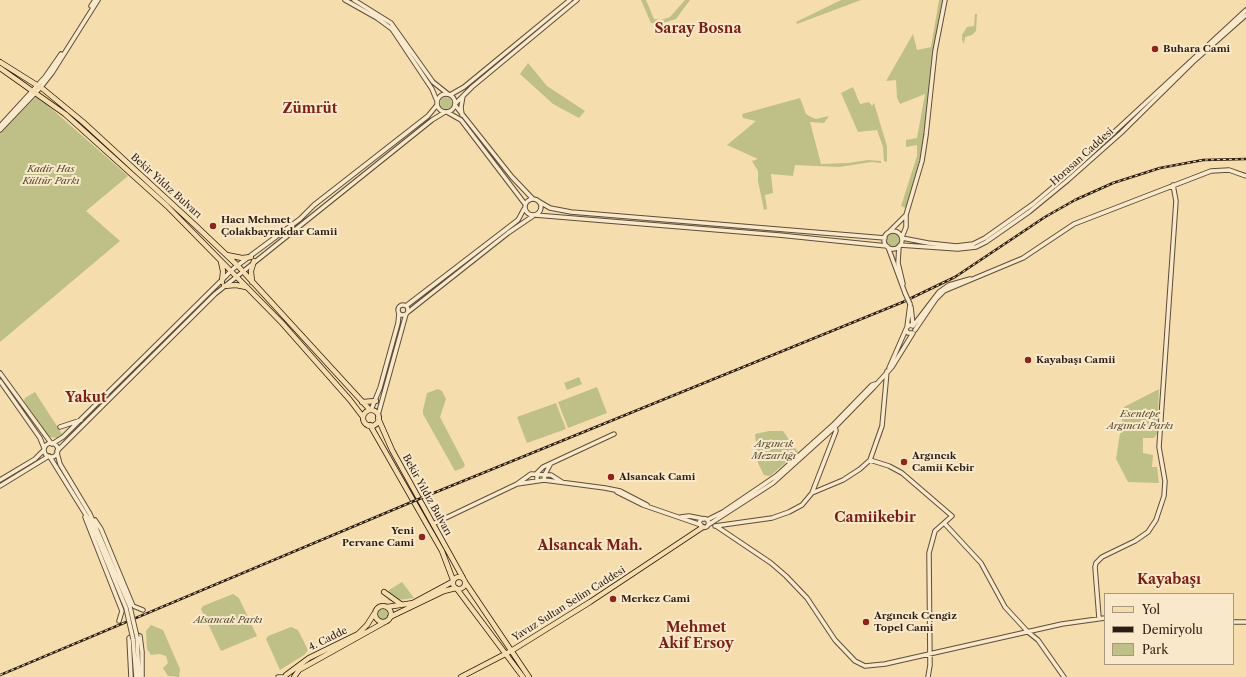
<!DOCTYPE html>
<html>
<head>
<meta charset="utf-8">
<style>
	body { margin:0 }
	#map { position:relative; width:1246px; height:677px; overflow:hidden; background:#f6ddad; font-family:"Libre Caslon Text",serif }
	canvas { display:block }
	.legend { position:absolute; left:1104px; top:593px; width:130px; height:72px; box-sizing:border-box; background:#f9e9ca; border:1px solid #a79780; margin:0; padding:5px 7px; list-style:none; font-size:12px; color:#2c1d12 }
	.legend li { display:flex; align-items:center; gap:8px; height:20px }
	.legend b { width:20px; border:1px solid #a79780 }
</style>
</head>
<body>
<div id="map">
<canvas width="1246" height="677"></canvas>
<ul class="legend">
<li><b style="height:5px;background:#f6ddad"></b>Yol</li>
<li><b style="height:5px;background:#2c1d12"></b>Demiryolu</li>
<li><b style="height:11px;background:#bec088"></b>Park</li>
</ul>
</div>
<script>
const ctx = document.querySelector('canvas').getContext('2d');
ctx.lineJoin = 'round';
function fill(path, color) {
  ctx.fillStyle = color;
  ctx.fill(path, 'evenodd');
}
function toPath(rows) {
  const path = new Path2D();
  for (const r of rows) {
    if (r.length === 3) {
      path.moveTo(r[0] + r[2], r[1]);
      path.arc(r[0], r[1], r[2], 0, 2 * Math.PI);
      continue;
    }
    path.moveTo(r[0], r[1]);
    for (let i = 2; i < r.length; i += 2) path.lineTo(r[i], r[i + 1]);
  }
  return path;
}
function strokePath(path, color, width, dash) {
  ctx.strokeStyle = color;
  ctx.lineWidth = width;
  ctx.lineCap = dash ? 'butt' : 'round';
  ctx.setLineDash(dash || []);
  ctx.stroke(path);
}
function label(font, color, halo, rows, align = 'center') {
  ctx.font = font + ' "Libre Caslon Text",serif';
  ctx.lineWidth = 4;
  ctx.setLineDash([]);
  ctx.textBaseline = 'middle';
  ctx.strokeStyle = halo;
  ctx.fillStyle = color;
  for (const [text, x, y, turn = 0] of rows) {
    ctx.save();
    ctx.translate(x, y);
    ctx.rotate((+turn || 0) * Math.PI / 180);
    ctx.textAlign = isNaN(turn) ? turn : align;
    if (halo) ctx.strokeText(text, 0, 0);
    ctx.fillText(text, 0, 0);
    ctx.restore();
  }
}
fill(toPath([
	[641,0,646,0,654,19,661,20,670,17,685,0,690,0,676,19,660,24,651,23],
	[841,0,861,0,797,24,796,22],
	[939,0,943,0,921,155,906,208,901,206,917,156,917,145,906,147,906,140,917,138,925,94,900,104,897,98,896,80,886,81,913,34,917,50,931,47],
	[975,14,977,14,976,31,972,35,965,37,964,44,962,40,962,35,967,27,974,26],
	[528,63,547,86,585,111,579,118,553,104,520,74],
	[853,87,860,104,869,102,872,106,874,103,887,146,887,162,884,161,883,147,877,130,858,132,841,93],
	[37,96,128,176,86,211,120,241,0,342,0,134],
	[446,103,6],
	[800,98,806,114,811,117,816,119,829,116,824,123,810,122,821,164,848,163,868,160,881,161,881,163,872,162,839,167,795,165,793,176,771,174,773,193,765,195,767,209,764,210,758,181,758,171,752,161,758,159,727,145,756,121,743,118,742,114],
	[893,240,7],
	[579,377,582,384,567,390,564,383],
	[597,387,607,413,568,428,558,402],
	[438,389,442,391,446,399,440,417,465,465,463,468,455,471,423,414,423,410,427,393],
	[1159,389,1157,434,1154,438,1143,438,1143,453,1153,455,1152,467,1157,467,1159,483,1128,482,1116,459,1124,407],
	[35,392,62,434,57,438,49,437,24,401,25,398],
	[556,403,566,429,527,443,517,417],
	[769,431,783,431,798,452,770,476,764,475,758,463,755,434],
	[402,582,414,598,390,601,388,599,389,590],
	[233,594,239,598,257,636,221,651,201,609,203,606],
	[382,614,6],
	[151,625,163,630,180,669,179,677,168,676,163,668,168,663,166,656,160,654,151,655,147,649,146,631],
	[291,627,298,630,308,650,304,655,280,670,266,639,268,636]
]), '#bec088');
const minor = toPath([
	[345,0,377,18,392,29,432,89,437,101],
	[354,0,391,23,433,82,448,94],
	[91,6,95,0],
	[446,103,9],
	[450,95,464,87,570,0],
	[455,104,472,87,577,0],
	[455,105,512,177,533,199],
	[447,112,461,120,525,204],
	[462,115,461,107,463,96],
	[0,126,45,77,61,54],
	[0,130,41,87,52,73,98,0],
	[533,207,8],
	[538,201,550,208,571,212,885,238],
	[535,215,779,235,887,246],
	[890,231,906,215],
	[893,240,9],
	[902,237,906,227,906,215,922,161,926,135,935,51,945,0],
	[902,238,928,243,956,246,973,244,985,238,1033,204,1071,172,1246,10],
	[900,245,958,249,976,247,986,242,1029,212,1068,180,1121,133,1193,62,1246,15],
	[899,246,898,263,903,284],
	[888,247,905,293],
	[403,310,5],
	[406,306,518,220,524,209],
	[911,307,913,325],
	[408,312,508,233,533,216],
	[913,326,939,292,949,285,970,279],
	[907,327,910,304],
	[906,330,908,333,912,333],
	[915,330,936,299,944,291,1023,258,1074,224,1211,171,1229,170,1246,176],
	[889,368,907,327,910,325,913,326],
	[0,373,51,443],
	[0,381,40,438,44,448],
	[371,410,380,388,398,323,399,313],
	[378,415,406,314],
	[60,427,81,420],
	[51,450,7],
	[52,444,63,437,234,268,300,219,314,205,428,116,437,105],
	[57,451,215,294,432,120,445,112],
	[57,453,60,464,90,514,130,607],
	[50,457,91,523,126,608],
	[870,460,889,466,902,473,952,516,935,531,929,553,930,665,928,677],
	[0,480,35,459,44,450],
	[544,480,545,474,550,465],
	[537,481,537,473,543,467,614,434],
	[517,484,544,480,605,488,620,491,647,505],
	[0,486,49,456],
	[617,492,643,505,701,525],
	[812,493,843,480,860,469,870,460,882,426,887,371],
	[85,517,122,611,119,621],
	[681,517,689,516,704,519],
	[704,523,4.5],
	[95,520,101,529,133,606,143,610],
	[707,520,723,512,776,476,834,424,872,385,875,384],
	[944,523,981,563,1005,607,1028,632,1038,640,1064,677],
	[433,524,517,484,531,474,551,475,562,482],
	[708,525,773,483,835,427,874,387,892,367,913,333],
	[715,526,772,518,789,512,802,505,812,493,836,431,835,427],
	[716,526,771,563,786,576,807,598,835,640,855,661,865,666,885,664,1062,624,1105,618],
	[1099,618,1095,567,1096,563,1102,557,1135,541,1148,532,1156,520,1164,496,1165,481,1159,447,1176,201,1173,185],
	[1233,622,1246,622],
	[137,637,139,677],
	[133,639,136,677],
	[131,677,129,638,135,634,140,636,142,652,142,677],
	[278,677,284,677]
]);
const major = toPath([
	[0,62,43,89,83,122,196,226,238,266,370,410],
	[0,68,65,114,167,206,282,323,350,400,363,417],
	[227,255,242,258,251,257],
	[221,262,223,271,222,282],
	[252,282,251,271,254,261],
	[224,286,236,285,246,287],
	[362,402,376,401],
	[371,418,8],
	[378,418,392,450,463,578],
	[370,425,442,551,453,580],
	[459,583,6],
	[465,582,529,677],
	[457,589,523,677],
	[384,592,402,605],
	[383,614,8],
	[387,607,413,603,452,582],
	[390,617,444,591,456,588],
	[286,675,309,658,358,634,367,625,374,614],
	[294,677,299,670,308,665,385,622],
	[461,677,511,651,590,602,703,527]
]);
strokePath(minor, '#5e4d39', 5.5);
strokePath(major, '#2c1d12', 6);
strokePath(minor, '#f9e9ca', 3.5);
strokePath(major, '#f6ddad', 4.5);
const rail = toPath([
	[0,675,414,501,903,302,955,277,1045,217,1075,200,1113,183,1160,168,1203,160,1246,159]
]);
strokePath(rail, '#2c1d12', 2.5);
strokePath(rail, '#f9e9ca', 1, [3]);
const minorBridge = toPath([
	[905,293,910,304],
	[130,607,137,637],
	[126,608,133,639]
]);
strokePath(minorBridge, '#5e4d39', 5.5, []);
strokePath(minorBridge, '#f9e9ca', 3.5);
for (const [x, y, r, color] of [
	[1155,49,4,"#8f2418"],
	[213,226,4,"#8f2418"],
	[1028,360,4,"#8f2418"],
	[904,462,4,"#8f2418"],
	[611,477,4,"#8f2418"],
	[422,537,4,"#8f2418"],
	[613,599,4,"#8f2418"],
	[866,622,4,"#8f2418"]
]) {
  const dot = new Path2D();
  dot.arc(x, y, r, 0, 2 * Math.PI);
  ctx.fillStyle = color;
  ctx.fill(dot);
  strokePath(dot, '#f9e9ca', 1.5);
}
label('bold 10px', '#2c1d12', '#f9e9ca', [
	["Buhara Cami",1163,49],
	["Hacı Mehmet",221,220],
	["Çolakbayrakdar Camii",221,232],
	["Kayabaşı Camii",1036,360],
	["Argıncık",912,456],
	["Camii Kebir",912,468],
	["Alsancak Cami",619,477],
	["Yeni",414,531,"right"],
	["Pervane Cami",414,543,"right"],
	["Merkez Cami",621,599],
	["Argıncık Cengiz",874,616],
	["Topel Cami",874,628]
], 'left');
label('10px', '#2c1d12', '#f9e9ca', [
	["Horasan Caddesi",1082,157,-42],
	["Bekir Yıldız Bulvarı",166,186,42],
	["Bekir Yıldız Bulvarı",427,495,61],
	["Yavuz Sultan Selim Caddesi",569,604,-32],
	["4. Cadde",328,639,-26]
]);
label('italic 10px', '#584e35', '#f9e9ca', [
	["Kadir Has",51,169],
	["Kültür Parkı",51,181],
	["Esentepe",1140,414],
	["Argıncık Parkı",1140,426],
	["Argıncık",774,444],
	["Mezarlığı",774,456],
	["Alsancak Parkı",228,620]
]);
label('bold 14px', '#7a1f14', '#f9e9ca', [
	["Saray Bosna",698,29],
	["Zümrüt",310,109],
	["Yakut",86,398],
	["Camiikebir",875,518],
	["Alsancak Mah.",590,546],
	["Kayabaşı",1169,580],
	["Mehmet",696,628],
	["Akif Ersoy",696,644]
]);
</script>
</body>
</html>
